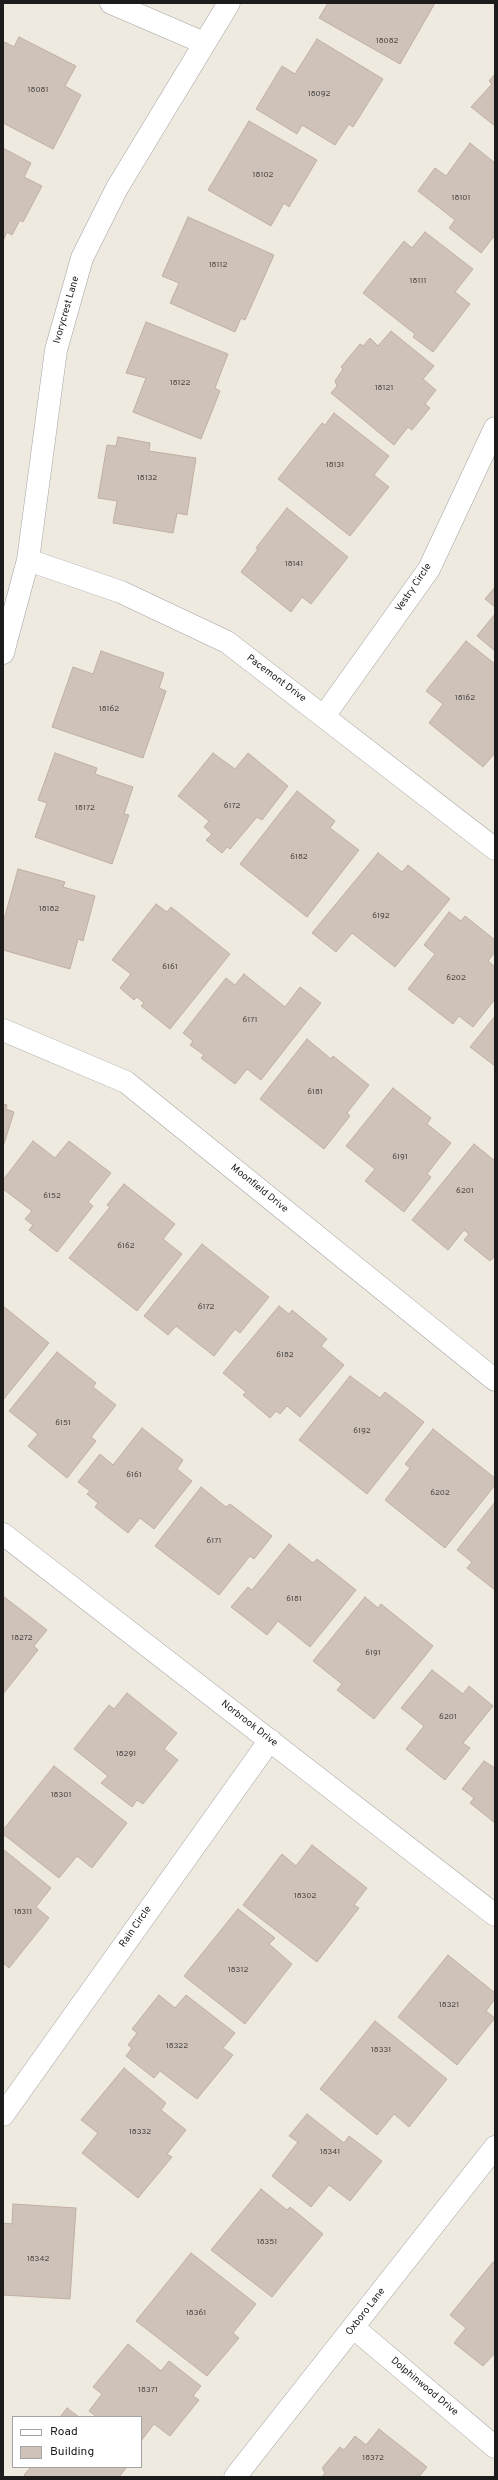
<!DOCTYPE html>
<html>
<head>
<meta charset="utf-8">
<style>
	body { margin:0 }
	#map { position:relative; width:498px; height:2480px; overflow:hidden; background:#efeae0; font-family:Overpass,sans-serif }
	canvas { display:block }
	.frame { position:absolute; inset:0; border:4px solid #1c1c1c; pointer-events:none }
	.legend { position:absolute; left:12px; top:2416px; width:130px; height:52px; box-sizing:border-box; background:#fff; border:1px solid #a4a4a4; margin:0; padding:5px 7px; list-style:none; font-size:12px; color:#1c1c1c }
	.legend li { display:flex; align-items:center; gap:8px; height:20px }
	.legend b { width:20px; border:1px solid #a4a4a4 }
</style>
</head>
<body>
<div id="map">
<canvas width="498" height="2480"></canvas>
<div class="frame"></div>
<ul class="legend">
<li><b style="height:5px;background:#fff"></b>Road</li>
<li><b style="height:11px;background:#cfc2b9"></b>Building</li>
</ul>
</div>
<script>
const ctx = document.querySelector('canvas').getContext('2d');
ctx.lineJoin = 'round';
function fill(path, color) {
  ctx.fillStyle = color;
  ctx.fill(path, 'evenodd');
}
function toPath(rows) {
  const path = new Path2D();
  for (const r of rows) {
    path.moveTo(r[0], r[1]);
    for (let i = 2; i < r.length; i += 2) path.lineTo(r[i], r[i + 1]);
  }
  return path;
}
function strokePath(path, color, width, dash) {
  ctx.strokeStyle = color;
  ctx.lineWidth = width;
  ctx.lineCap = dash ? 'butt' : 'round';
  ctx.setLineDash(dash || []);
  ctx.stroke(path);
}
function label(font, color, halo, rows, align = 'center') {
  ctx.font = font + ' Overpass,sans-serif';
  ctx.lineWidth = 3;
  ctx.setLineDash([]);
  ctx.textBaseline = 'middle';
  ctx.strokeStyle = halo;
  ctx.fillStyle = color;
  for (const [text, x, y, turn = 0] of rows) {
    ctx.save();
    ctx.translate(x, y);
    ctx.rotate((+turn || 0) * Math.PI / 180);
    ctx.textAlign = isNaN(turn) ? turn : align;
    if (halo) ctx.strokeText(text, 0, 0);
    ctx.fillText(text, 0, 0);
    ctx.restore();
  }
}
const building = toPath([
	[328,3,435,3,400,64,319,18,328,3],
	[19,37,76,66,65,86,81,95,53,149,3,123,3,46,5,42,14,47,19,37],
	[317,39,383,79,353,127,349,124,335,145,302,125,297,134,256,109,282,66,295,74,317,39],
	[495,74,495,126,471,107,492,84,489,81,495,74],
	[249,121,317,160,289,207,284,203,271,226,208,190,249,121],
	[470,143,495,163,495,235,481,253,449,228,455,220,418,191,435,168,446,176,470,143],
	[3,148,31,163,24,177,42,186,23,222,20,220,12,235,7,232,3,241,3,148],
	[188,217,274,255,245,320,241,318,235,332,170,303,179,283,162,276,188,217],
	[425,232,473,269,455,292,470,304,433,352,413,337,415,334,363,293,404,241,412,248,425,232],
	[146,322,228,354,215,388,220,391,201,439,133,412,146,378,126,373,146,322],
	[391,331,434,366,423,379,436,390,425,404,430,408,412,430,408,427,394,445,331,393,337,386,335,381,343,369,341,367,360,344,363,346,370,338,378,346,391,331],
	[334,413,389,456,374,475,389,487,350,536,278,479,322,423,325,425,334,413],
	[118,437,150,443,149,451,196,458,187,515,177,513,173,533,113,523,117,501,98,498,107,445,116,446,118,437],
	[287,508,348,557,311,604,302,597,291,612,241,572,258,549,256,548,287,508],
	[495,587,495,607,485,599,495,587],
	[495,614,495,651,477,636,495,614],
	[466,641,495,664,495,753,483,767,429,723,443,704,426,691,466,641],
	[101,651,164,673,159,688,166,691,143,758,52,727,73,667,93,674,101,651],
	[55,753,97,768,95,774,133,787,124,814,129,815,112,864,35,837,47,803,38,800,55,753],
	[213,753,235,769,248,753,288,786,262,820,257,817,230,849,227,847,222,853,206,840,212,834,204,827,209,821,178,796,213,753],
	[297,791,335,821,330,828,359,850,307,917,240,864,297,791],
	[378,853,402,872,408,865,450,899,395,967,352,933,336,952,312,933,378,853],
	[18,869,65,882,63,887,95,896,83,941,78,939,70,969,3,950,3,923,18,869],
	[156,904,167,912,171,907,230,954,170,1029,141,1006,144,1003,137,997,134,1000,120,988,131,974,112,960,156,904],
	[449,912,461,921,465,916,495,940,495,952,488,961,495,967,495,999,473,1027,459,1016,453,1024,408,989,435,954,424,945,449,912],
	[244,974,285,1007,300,987,321,1003,261,1080,247,1069,235,1084,201,1058,204,1055,190,1045,193,1041,183,1033,226,978,235,985,244,974],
	[495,1016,495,1066,470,1047,495,1016],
	[307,1039,331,1059,333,1056,369,1085,347,1113,350,1116,324,1149,260,1099,307,1039],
	[393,1088,431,1118,427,1124,451,1143,427,1174,431,1177,404,1212,365,1181,375,1169,346,1146,393,1088],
	[3,1104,7,1105,6,1109,14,1112,3,1147,3,1104],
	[33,1141,55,1158,69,1141,111,1173,88,1202,93,1206,57,1252,29,1230,33,1225,25,1219,32,1211,3,1189,3,1180,33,1141],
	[474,1144,495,1161,495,1256,490,1261,464,1240,469,1234,464,1230,448,1250,412,1220,474,1144],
	[124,1184,175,1224,163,1239,182,1254,137,1311,69,1258,110,1207,107,1205,124,1184],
	[202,1244,269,1297,240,1333,235,1329,214,1356,176,1326,168,1335,144,1316,202,1244],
	[3,1306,49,1343,3,1400,3,1306],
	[279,1306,289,1314,292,1310,327,1339,321,1346,344,1365,300,1417,287,1406,280,1414,276,1411,270,1418,243,1395,246,1392,223,1373,279,1306],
	[57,1352,96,1383,93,1387,116,1405,91,1437,96,1441,67,1478,28,1446,38,1434,9,1411,57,1352],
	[350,1376,380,1398,385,1392,424,1422,367,1494,299,1440,350,1376],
	[142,1428,183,1460,177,1469,192,1481,154,1529,140,1518,128,1533,95,1507,98,1503,87,1494,90,1491,78,1482,100,1454,113,1465,142,1428],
	[433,1429,495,1478,495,1485,445,1548,385,1500,410,1468,405,1464,433,1429],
	[201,1487,226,1507,230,1504,272,1536,254,1559,250,1556,219,1595,155,1546,201,1487],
	[495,1502,495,1590,467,1568,472,1562,457,1550,495,1502],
	[289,1544,313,1563,317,1559,356,1590,310,1647,278,1621,267,1635,231,1607,248,1587,252,1590,289,1544],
	[3,1596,47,1630,34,1646,38,1650,3,1694,3,1596],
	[365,1597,378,1608,381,1604,433,1646,374,1719,337,1690,342,1684,313,1661,365,1597],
	[432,1670,463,1694,469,1686,493,1706,463,1743,470,1748,445,1780,406,1749,424,1726,401,1708,432,1670],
	[127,1693,177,1733,164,1749,178,1760,143,1804,137,1800,132,1807,101,1783,108,1776,74,1749,109,1705,114,1709,127,1693],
	[484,1761,495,1768,495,1823,470,1803,474,1798,462,1789,484,1761],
	[54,1766,127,1823,92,1868,77,1856,59,1878,3,1834,3,1830,54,1766],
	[312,1845,367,1888,354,1905,359,1908,317,1962,243,1905,282,1854,296,1866,312,1845],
	[3,1849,51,1888,36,1907,49,1918,9,1968,3,1963,3,1849],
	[238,1909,275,1938,269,1944,292,1964,245,2024,184,1976,238,1909],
	[448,1955,495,1993,495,1999,486,2011,495,2018,457,2065,398,2017,448,1955],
	[159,1995,175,2008,186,1995,235,2033,223,2048,233,2055,197,2099,160,2071,154,2078,126,2056,132,2048,128,2045,137,2033,132,2029,159,1995],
	[375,2021,447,2079,409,2127,394,2114,377,2135,320,2089,375,2021],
	[124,2068,166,2103,161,2110,186,2130,167,2154,172,2157,138,2198,82,2153,98,2133,81,2120,124,2068],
	[307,2114,344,2143,349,2136,382,2161,350,2201,329,2185,311,2207,272,2176,298,2142,289,2136,307,2114],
	[261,2189,287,2210,290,2207,323,2234,272,2297,211,2250,261,2189],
	[13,2204,76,2208,70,2299,3,2295,3,2223,12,2224,13,2204],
	[191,2253,256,2304,233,2333,239,2338,207,2376,136,2321,191,2253],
	[493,2262,495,2263,495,2353,483,2366,454,2343,466,2328,450,2315,493,2262],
	[128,2344,161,2371,169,2361,201,2386,193,2396,199,2400,170,2436,154,2424,141,2441,141,2417,97,2417,89,2411,102,2394,93,2387,128,2344],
	[67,2408,79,2417,60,2417,67,2408],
	[379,2429,427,2467,419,2477,322,2477,325,2473,322,2468,340,2447,344,2450,355,2436,366,2445,379,2429],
	[31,2467,127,2467,119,2477,27,2477,24,2475,31,2467]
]);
fill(building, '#cfc2b9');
strokePath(building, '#c1afa1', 1);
const minor = toPath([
	[111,3,204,43],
	[28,560,121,592,227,642,495,849],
	[3,653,28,560,56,350,82,258,117,188,229,3],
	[324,716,429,569,495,428],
	[3,1030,126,1082,495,1380],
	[3,1534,495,1915],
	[3,2115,270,1740],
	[354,2328,495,2447],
	[235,2477,495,2147]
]);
strokePath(minor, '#a3a3a3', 23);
strokePath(minor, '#fff', 22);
label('8px', '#494643', null, [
	["18082",387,41],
	["18081",38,90],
	["18092",319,94],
	["18102",263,175],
	["18101",461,198],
	["18112",218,265],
	["18111",418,281],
	["18122",180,383],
	["18121",384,388],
	["18131",335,465],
	["18132",147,478],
	["18141",294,564],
	["18162",465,698],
	["18162",109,709],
	["6172",232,806],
	["18172",85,808],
	["6182",299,857],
	["18182",49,909],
	["6192",381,916],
	["6161",170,967],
	["6202",456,978],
	["6171",250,1020],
	["6181",315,1092],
	["6191",400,1157],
	["6201",465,1191],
	["6152",52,1196],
	["6162",126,1246],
	["6172",206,1307],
	["6182",285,1355],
	["6151",63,1423],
	["6192",362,1431],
	["6161",134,1475],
	["6202",440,1493],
	["6171",214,1541],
	["6181",294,1599],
	["18272",22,1638],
	["6191",373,1653],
	["6201",448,1717],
	["18291",126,1754],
	["18301",61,1795],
	["18302",305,1896],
	["18311",23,1912],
	["18312",238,1970],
	["18321",449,2005],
	["18322",177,2046],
	["18331",381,2050],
	["18332",140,2132],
	["18341",330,2152],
	["18351",267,2242],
	["18342",38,2259],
	["18361",196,2313],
	["18371",148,2390],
	["18372",373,2458]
]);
label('10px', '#1c1c1c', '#fff', [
	["Ivorycrest Lane",67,310,-74],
	["Vestry Circle",414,588,-56],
	["Pacemont Drive",276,679,37],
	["Moonfield Drive",259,1189,39],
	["Norbrook Drive",249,1724,38],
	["Rain Circle",136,1927,-55],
	["Oxboro Lane",366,2312,-52],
	["Dolphinwood Drive",424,2387,40]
]);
</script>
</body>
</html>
